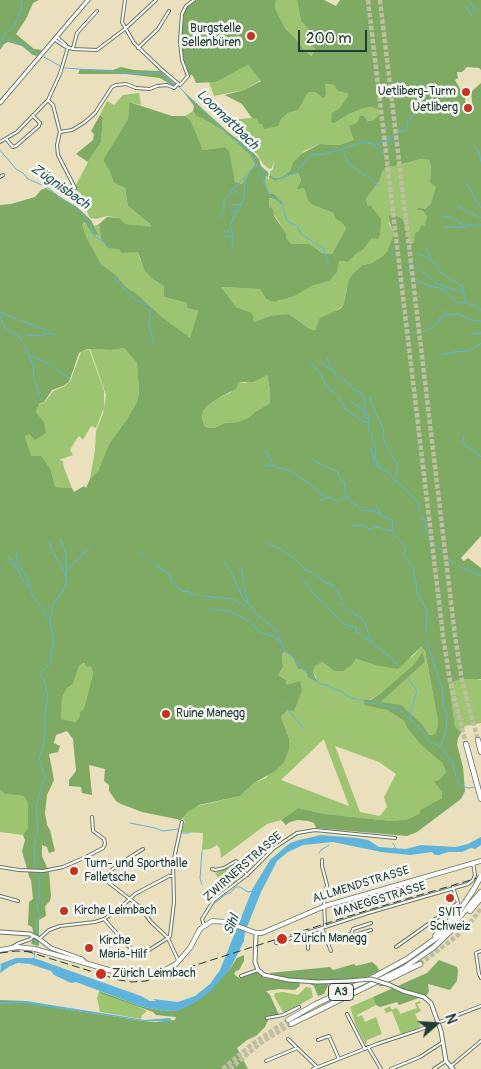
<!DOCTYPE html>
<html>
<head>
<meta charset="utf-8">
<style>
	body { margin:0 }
	#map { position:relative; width:481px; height:1069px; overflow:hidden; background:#eae0be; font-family:Pangolin,sans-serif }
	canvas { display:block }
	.north { position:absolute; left:411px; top:999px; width:50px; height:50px; -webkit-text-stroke:4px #f6f6f2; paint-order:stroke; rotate:71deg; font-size:14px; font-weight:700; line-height:20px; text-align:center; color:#1f3d34 }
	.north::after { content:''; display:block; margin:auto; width:18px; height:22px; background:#1f3d34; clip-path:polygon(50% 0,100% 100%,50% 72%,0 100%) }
	.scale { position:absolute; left:298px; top:30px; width:69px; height:22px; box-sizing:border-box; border:2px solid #1f3d34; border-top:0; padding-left:6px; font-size:15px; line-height:18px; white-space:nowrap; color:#1f3d34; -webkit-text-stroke:4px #f6f6f2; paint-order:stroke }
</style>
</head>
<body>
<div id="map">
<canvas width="481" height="1069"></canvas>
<div class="north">N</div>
<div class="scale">200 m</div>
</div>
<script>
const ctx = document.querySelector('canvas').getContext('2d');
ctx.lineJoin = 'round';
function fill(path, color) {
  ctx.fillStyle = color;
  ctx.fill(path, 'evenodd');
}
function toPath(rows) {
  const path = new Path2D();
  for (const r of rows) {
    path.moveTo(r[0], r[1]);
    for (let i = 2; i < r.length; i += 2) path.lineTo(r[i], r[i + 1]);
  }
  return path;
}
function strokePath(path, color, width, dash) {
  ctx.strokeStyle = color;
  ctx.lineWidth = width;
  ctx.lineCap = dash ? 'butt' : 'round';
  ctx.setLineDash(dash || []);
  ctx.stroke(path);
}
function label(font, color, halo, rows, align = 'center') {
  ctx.font = font + ' Pangolin,sans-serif';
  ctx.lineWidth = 5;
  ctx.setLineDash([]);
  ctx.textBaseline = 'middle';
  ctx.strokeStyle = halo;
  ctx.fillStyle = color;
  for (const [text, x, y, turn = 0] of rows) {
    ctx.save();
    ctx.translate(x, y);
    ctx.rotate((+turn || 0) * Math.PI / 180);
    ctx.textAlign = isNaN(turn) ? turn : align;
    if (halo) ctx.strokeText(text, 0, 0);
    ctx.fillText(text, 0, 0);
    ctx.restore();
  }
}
fill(toPath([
	[276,0,297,0,301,21,311,32,309,42,315,49,313,56,304,50,296,39,285,28,275,8],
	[248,65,261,80,244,90,214,96,209,82,216,82],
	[324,84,334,85,348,93,348,96,339,109,335,123,349,114,364,108,372,107,377,109,380,113,374,120,368,121,364,116,355,140,339,145,320,144,304,151,293,162,290,171,282,177,275,178,270,175,270,172,273,169,274,159,272,168,269,169,263,164,257,154,236,137,241,130,238,119,252,118,281,119,288,113,298,110,302,104,306,95,310,92,315,92,324,99,326,94],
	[139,93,141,105,129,102,128,119,103,160,109,170,114,183,125,188,128,206,150,224,151,228,126,224,119,218,107,216,96,219,90,218,75,187,88,162,101,142,103,117,100,115,107,101,114,105,123,95],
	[193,111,196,116,202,118,224,131,250,155,255,164,242,184,235,182,225,147,203,150,191,121,185,116],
	[421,159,429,160,431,167,430,183,437,187,431,203,425,209,419,207,416,210,423,211,427,217,424,226,414,242,409,244,403,219,393,214,389,223,394,234,387,251,383,256,372,263,363,265,346,291,343,306,318,323,315,330,310,329,289,314,254,322,250,312,236,307,222,288,223,287,260,289,266,299,279,301,312,286,329,281,339,261,348,262,357,253,364,249,372,238,375,211,368,206,366,199,380,180,382,172,387,166,395,166],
	[298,173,301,182,296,190,304,188,308,201,313,205,333,213,346,228,332,254,322,253,310,244,292,244,286,238,286,233,269,207,268,198,274,199,283,204,274,194,269,193,265,182,266,176,269,180,269,177,275,181],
	[85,222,98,234,94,226,99,224,101,239,119,249,121,253,138,251,140,259,154,280,164,286,164,297,187,303,187,308,198,311,190,339,162,317,136,293,126,287,115,274,101,264,86,236,82,224],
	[124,348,137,363,139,393,137,402,127,419,109,444,98,471,90,479,95,450,96,431,103,414,106,395,90,349,112,350],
	[89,349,104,391,104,408,96,428,91,426,83,440,79,436,76,440,70,450,73,455,59,460,63,461,64,468,72,488,55,487,51,470,31,457,25,436,44,422,36,412,38,405,45,402,53,391,63,387,70,382,81,352],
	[267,375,270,390,270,403,255,412,248,418,237,422,225,423,214,428,205,427,202,418,203,411,207,406,220,397,230,393,239,382,245,383],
	[421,647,425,651,437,716,438,725,435,734,429,735,423,725,381,702,425,662,423,653,413,665,381,693,364,704,387,710,404,721,407,728,421,745,442,763,446,772,439,780,435,781,442,792,442,798,420,810,420,813,409,819,392,821,323,814,298,808,281,820,267,824,221,858,220,849,217,845,210,849,202,850,203,833,180,832,185,822,183,818,193,807,240,796,254,783,266,778,289,738,281,717,288,710,287,685,286,680,278,675,283,667,282,655,284,652,292,656,298,669,301,669,317,679,313,672,315,665,322,662,334,671,341,670,352,665,356,659,375,665,412,657],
	[323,740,324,740,349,806,281,780],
	[335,746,379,762,396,774,384,797,387,807,380,816,360,812],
	[85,663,91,665,93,673,84,708,80,712,79,718,75,722,60,719,62,698,67,688,73,684,79,666],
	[462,679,478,679,481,680,481,723,465,726,459,731,455,728,449,682],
	[0,790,5,794,24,796,28,803,28,829,23,835,0,832],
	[228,867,237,881,225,889,215,873],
	[306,987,311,988,313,997,284,1014,274,996,275,993,283,992,298,995],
	[99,992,132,1004,147,1011,142,1015,141,1019,100,1012,97,998],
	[373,997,376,1005,357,1015,358,1017,362,1015,365,1022,376,1017,382,1034,367,1040,366,1045,356,1026,350,1007],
	[420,1001,421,1003,417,1004,421,1011,415,1014,421,1027,401,1034,392,1011,386,1013,384,1009,390,1006,392,1010,396,1008,398,1009,400,1014,417,1008,415,1003]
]), '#9dc571');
fill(toPath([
	[0,0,39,0,33,3,26,19,16,34,34,49,42,50,37,56,33,55,22,46,8,42,4,44,0,50],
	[197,0,276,0,275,8,285,28,296,39,304,50,312,56,315,49,309,42,311,32,301,21,297,0,324,0,336,6,340,0,481,0,481,70,479,68,467,67,462,72,457,72,458,78,455,80,465,97,466,110,468,111,473,110,471,92,481,83,481,536,461,558,464,561,468,558,481,568,481,679,462,679,449,683,455,727,459,731,465,726,458,738,457,744,463,767,465,791,461,799,417,832,407,836,316,828,314,823,308,821,298,820,290,822,286,825,281,820,298,808,324,814,392,821,409,819,420,813,420,810,442,798,442,792,434,781,439,780,446,772,442,763,421,745,407,728,404,721,387,710,364,705,364,700,371,700,381,693,413,665,423,652,425,662,381,702,401,705,423,725,429,735,435,734,438,725,437,716,425,651,421,647,398,669,375,665,356,659,352,665,343,671,334,671,322,662,315,666,313,672,317,682,308,677,307,673,301,669,298,669,292,656,284,652,282,655,283,667,278,675,286,680,287,685,300,681,302,690,294,711,288,710,281,717,289,738,289,749,284,762,275,771,254,783,240,796,199,805,189,811,181,820,142,812,121,804,116,801,109,791,109,785,104,781,105,769,89,765,92,795,82,793,81,787,69,786,69,780,76,771,73,739,67,731,56,735,54,743,60,746,58,752,49,754,54,780,47,795,45,813,47,825,50,830,55,851,49,853,47,847,42,845,42,856,49,872,51,896,50,901,45,906,46,916,39,920,39,946,31,944,34,936,32,927,28,925,29,902,33,899,31,880,29,876,22,851,25,840,23,835,28,828,28,803,24,796,5,794,0,790,0,205,11,204,35,197,41,190,46,188,78,208,91,220,98,234,93,235,85,222,82,224,86,236,101,264,115,274,126,287,136,293,162,317,190,338,198,311,187,308,187,303,164,297,164,286,154,280,145,271,138,252,121,253,119,249,108,248,101,239,99,224,107,217,119,218,126,224,151,227,150,224,128,206,125,188,114,183,109,170,103,160,128,119,129,102,172,116,185,116,191,121,203,150,225,147,229,151,235,182,242,184,255,164,250,155,224,131,202,118,196,116,193,111,194,106,183,91,228,132,250,149,259,159,261,166,268,172,268,177,266,176,265,182,269,193,274,194,281,201,283,205,274,199,269,198,269,207,273,209,274,216,286,233,286,238,292,244,310,244,322,253,332,254,346,228,341,222,336,219,333,213,313,205,308,201,304,188,296,190,301,181,298,173,275,181,269,177,270,175,275,178,282,177,290,171,293,162,301,154,320,144,339,145,354,140,349,126,357,123,360,116,364,116,368,121,374,120,380,113,377,109,372,107,364,108,349,114,335,123,331,122,332,113,339,109,348,96,348,93,338,91,334,85,325,84,326,94,324,99,315,92,310,92,306,95,302,104,298,110,288,113,281,119,278,126,264,129,262,124,259,124,257,119,252,118,242,104,225,95,244,90,261,81,248,65,216,82,196,83,193,76,189,74,183,59,181,49,184,46,184,43,181,39,184,12,189,5],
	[421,159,429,160,431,167,430,183,436,187,431,203,425,209,419,207,416,210,423,211,427,217,424,226,421,225,419,231,415,233,414,242,410,244,403,219,393,214,389,216,390,223,394,234,387,251,383,256,372,263,363,265,353,274,349,280,343,306,340,309,320,318,315,330,310,329,289,314,271,316,254,322,253,318,254,317,250,312,236,307,222,288,222,287,260,289,266,299,274,302,294,296,312,286,329,281,337,272,339,261,348,262,357,253,364,249,372,238,378,239,380,235,381,219,371,206,368,206,366,199,380,180,382,172,387,166,395,166],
	[124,348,137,363,139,393,137,402,127,419,109,444,98,471,90,479,86,488,84,486,74,492,72,488,55,487,51,470,41,456,31,456,25,436,29,434,35,440,46,433,44,422,36,412,39,404,44,402,52,390,63,386,69,382,79,353,87,349,112,350],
	[267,375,270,390,270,403,255,412,248,418,237,422,225,423,214,428,205,427,202,418,203,411,207,406,220,397,236,389,239,382,253,382],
	[84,663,87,667,91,666,93,673,84,708,80,712,79,718,75,722,61,719,62,698,67,688,73,684,79,666],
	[121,67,134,70,160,71,176,85,175,87,160,78,126,74,78,74,80,69,113,70],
	[100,115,103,117,101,142,88,162,76,154,93,140,94,134,91,131],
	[244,955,244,961,239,970,236,971,234,974,239,978,257,972,264,978,299,982,300,986,295,990,279,989,266,991,270,995,279,1015,270,1016,265,1027,256,1036,247,1040,237,1048,248,1069,0,1069,0,1000,26,1001,65,1009,144,1021,155,1022,175,1020,176,1017,156,1015,153,1012,100,993,99,991,140,1006,163,1011,179,1010,230,969,237,958],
	[439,960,457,967,458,971,457,981,450,990,428,984,429,991,427,995,399,1005,397,1002,380,1007,376,1005,373,997,427,973],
	[372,962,377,966,379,971,377,972,366,977,330,981,324,994,318,996,314,986,310,984,309,981,287,979,269,973,330,967,333,970,354,964,356,966]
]), '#7eaa63');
fill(toPath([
	[321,835,357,838,368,840,379,847,406,849,421,845,455,847,468,844,481,837,481,845,475,849,471,848,462,852,448,852,439,855,435,855,432,852,410,855,381,852,333,842,303,845,288,852,277,861,261,892,245,932,244,941,230,969,211,991,193,1004,179,1010,163,1011,140,1006,76,982,71,983,54,975,51,971,30,964,18,963,10,966,0,973,1,965,0,964,16,958,34,958,141,996,150,1001,156,1001,153,999,178,1002,195,996,210,984,220,970,253,888,270,860,290,843,299,840],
	[26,1001,145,1020,169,1018,171,1019,171,1021,144,1021,23,1003,0,1004,0,1002]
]), '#5eb4db');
strokePath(toPath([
	[470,2,477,12],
	[466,6,471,15],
	[6,36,13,42,23,44,37,54],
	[0,45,4,35,14,25,22,9,21,0],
	[44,57,60,66],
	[65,68,144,74,157,72,174,85],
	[179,87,228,135,249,150,259,169],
	[388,140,399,143],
	[376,145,392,137,397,131,405,131,407,128,407,122,415,113],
	[375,146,389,160],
	[474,146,479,153,481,162],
	[343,149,345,157,351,166,371,179,379,186],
	[0,150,16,169,23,173,28,179,47,187,63,200,75,206,87,219],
	[262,170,269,174],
	[258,172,259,174],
	[260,174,270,196,281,201,287,221,297,226,301,234,323,248,329,265],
	[270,175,275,180,280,179,298,171,311,154,319,155,353,146,359,143,371,143,375,145],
	[466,183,481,208],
	[233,189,238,194],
	[233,205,242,204],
	[457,206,481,218],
	[230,212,236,211],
	[442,216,450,217,466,226],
	[220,218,220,215,224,210,224,200,230,195,231,191,245,177],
	[89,220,94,236,111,247],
	[445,227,465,227,468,225,481,225],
	[224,232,230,230],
	[224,237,233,236],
	[392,247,393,257],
	[426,248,431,260,437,265,440,272,462,286,466,302,481,310],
	[232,249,232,243,234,241,230,225,244,199,245,176,256,165],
	[418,254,429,258],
	[408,263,419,269,438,284,463,293],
	[407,269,412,276,420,282,429,286,444,289,457,303,465,302],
	[115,274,116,280,123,286,124,289,136,300,149,306,151,309,149,326,154,340,151,344],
	[442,310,447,315],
	[0,312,17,319],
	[0,316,5,328,10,332,16,334,22,340],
	[19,320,46,330],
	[414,332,419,333,426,331,438,323,440,318,446,315,459,314,471,320,481,321],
	[472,334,481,333],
	[26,335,41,336,47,333,55,335],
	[24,344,33,365,34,379],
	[442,355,453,352,469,351,481,343],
	[30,356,35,357,51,365],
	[327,357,330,366,335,371],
	[310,361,321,375,326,386,339,397,345,408,362,421,368,423,369,430,372,434,373,442,376,445,375,457,379,466,392,475,395,481,402,486,419,503,419,511],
	[321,362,341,379,346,381,353,389,361,393,364,397,365,410,369,417,368,423],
	[53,367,70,379],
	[34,382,37,385,39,397],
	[370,396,371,402,384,430,383,438,397,465,398,471,395,477],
	[41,399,43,399],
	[351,402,360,407,363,411,365,417,369,419],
	[464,435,462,444,473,450,481,457],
	[371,448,375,465,382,469],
	[265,450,274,466,277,468,290,470,300,478,313,486,316,490,327,498,330,497,337,501,347,497,361,510,374,511,393,521,392,531,406,548,404,553,404,556,414,569,414,577,416,581,417,592,427,611,426,633],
	[314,461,338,472,341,481,345,483,344,488,348,498],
	[265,465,274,466],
	[320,500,327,498],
	[376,505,381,514],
	[422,515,422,519,426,521,425,527,431,542,443,551,448,559,455,563],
	[352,526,363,525,369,529,378,527,392,531],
	[49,541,52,550,66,576],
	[267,541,272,546,277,547,294,558],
	[16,552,18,564,28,579,32,594,50,621],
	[140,553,145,557],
	[8,556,14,562,23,581,29,588],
	[149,559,152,561],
	[6,560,15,567],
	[296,560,303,567],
	[224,561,232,574,242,597,255,610,254,612,274,628,282,644],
	[155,563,162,570,169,573,171,581,181,590,184,592,189,591,191,595,196,594],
	[459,566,481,576],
	[241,567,244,582],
	[304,569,311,572],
	[67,571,90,546],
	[314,573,325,582,335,586],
	[302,578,311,589,313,594,323,602],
	[244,586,248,602],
	[337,589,341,599],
	[199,595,201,596],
	[204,596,220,598],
	[223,598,230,599],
	[232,599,237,601],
	[239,602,246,607],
	[341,602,346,609,362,618,363,621],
	[325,603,327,606],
	[328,607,332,613,339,618,343,623,349,626,356,627,356,632,360,634],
	[209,608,232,612,251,622],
	[248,608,250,610],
	[365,623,372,643,387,654,398,665],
	[253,624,256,629,262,633,273,636,282,644,284,650,295,659,302,668,320,684,327,685,336,690,340,691,351,698,357,699],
	[363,637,370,642],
	[427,642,442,688,443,704,447,716,446,732,440,746],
	[408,678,417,691,410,714,411,720],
	[359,699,368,703,381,704,400,710,423,732,430,742,437,745,443,749,453,764,456,777,460,785,468,788,476,787],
	[282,702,303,728],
	[130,823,155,828,163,831,178,829],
	[181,833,189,833],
	[393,843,396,849],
	[202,851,200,878,202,885],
	[319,853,321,850,329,845],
	[215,903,226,894,230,893,236,887,240,887,248,892,253,891],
	[36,947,37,929,36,921,40,916,37,907,39,898,39,876,35,866,34,846,38,829,36,806,45,777,39,758,42,751,45,734,44,718,48,696,44,679,41,677,41,672,51,663,51,652,54,643,50,622,53,604,63,591,66,583,66,553,60,539],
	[34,959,35,951],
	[171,1016,172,1010]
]), '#5eb4db', 1);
strokePath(toPath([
	[368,0,443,636,450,681,466,744],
	[380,0,455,636,462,681,478,740],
	[420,964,458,935,471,922,481,908],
	[223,1069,252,1044,288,1020],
	[230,1069,262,1042,291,1024]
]), '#c1bfa2', 4.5, [4.5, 2]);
const street = toPath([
	[125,0,122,22,134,43,161,69,180,85,188,76,182,60,180,42,182,14,186,6,194,0],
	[57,37,66,45],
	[54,39,64,46,73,49,97,50,126,28,156,0],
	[73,48,77,33,97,11],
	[138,48,158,29,169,11],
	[48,100,53,105,60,132,57,145,58,155,75,188],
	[60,132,72,130,85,122,95,113,112,87,116,85,126,84,136,88,150,89,157,86,167,85,174,88,178,84],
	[6,139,13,147,16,146,39,126,40,123,33,116],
	[0,142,17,132,48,100,60,74,68,47],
	[0,177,3,175],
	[86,857,109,883,139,906,151,922,168,938,178,960],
	[322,860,322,866,327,885,324,899,325,926],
	[0,867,19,870,43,871,63,867,86,857,103,848,105,844,104,839,93,831,92,817],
	[212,869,215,870,224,868,236,861,247,875],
	[103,877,119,864,143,849],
	[0,896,18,901],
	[104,919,128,946,134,950,149,950,168,938],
	[204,925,202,919,214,900,247,875,274,848,297,833,315,830,395,838],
	[322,928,331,951],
	[307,933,310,942,325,937],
	[351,934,355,935,371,930],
	[168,938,170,936,174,902,173,863,182,822],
	[39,939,49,930,60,926,95,922,104,919,118,910,135,894,169,876,173,876],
	[327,942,351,934,353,929,371,923],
	[276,943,368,913,468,884,473,880,475,875,473,863],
	[12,947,17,944,31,939,33,935],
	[396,947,458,903,453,887],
	[308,949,308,945,310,942],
	[481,951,476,953,479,974,481,978],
	[241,976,258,970],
	[347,1014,365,1049],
	[267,1018,283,1015,299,1007],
	[288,1039,317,1067],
	[318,1040,329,1036,339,1059],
	[368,1047,381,1069],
	[266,1061,297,1048],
	[450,1067,481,1041],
	[313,1069,377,1044,419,1030,481,1006],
	[391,1069,420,1057,443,1042],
	[434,1069,446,1061]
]);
const secondary = toPath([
	[0,103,88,0],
	[0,932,30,934,38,938,51,948,82,959,86,963],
	[256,933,255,962,258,970,264,975,289,980,317,982,349,981],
	[390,985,403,991,424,997,431,1003,441,1031,446,1061,453,1069]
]);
const primary = toPath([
	[0,950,18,947,35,949,120,973,135,975,152,974,167,969,176,964,190,948,200,929,212,921,227,922,256,933,262,933,325,906,481,861]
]);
const highway = toPath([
	[478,740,481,752],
	[466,744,481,799],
	[470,911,481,898],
	[435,936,460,910],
	[381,983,420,964],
	[288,1020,316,1004,376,976,407,959,449,929,481,892],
	[291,1024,404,968,434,947,458,924]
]);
strokePath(street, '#667664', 4);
strokePath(secondary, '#667664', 5);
strokePath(primary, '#667664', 5.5);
strokePath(highway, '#667664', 6);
strokePath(street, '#fff', 2);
strokePath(secondary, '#fff', 3);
strokePath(primary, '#fff', 4);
strokePath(highway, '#fff', 4.5);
strokePath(toPath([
	[26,951,119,980,132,982,146,981,362,912,481,877],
	[0,953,16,951,32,952]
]), '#1f3d34', 1, [8, 4]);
const secondaryBridge = toPath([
	[349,981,371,979,390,985]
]);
const highwayBridge = toPath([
	[460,910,474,889,481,876]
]);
strokePath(secondaryBridge, '#667664', 5, []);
strokePath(highwayBridge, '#667664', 6, []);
strokePath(secondaryBridge, '#fff', 3);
strokePath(highwayBridge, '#fff', 4.5);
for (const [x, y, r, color] of [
	[251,36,5,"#c8321e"],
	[466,92,5,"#c8321e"],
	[468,108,5,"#c8321e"],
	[166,714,5,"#c8321e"],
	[74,871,5,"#c8321e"],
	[450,898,5,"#c8321e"],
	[64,911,5,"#c8321e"],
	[282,939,6,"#c8321e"],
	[89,948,5,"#c8321e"],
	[101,974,6,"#c8321e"]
]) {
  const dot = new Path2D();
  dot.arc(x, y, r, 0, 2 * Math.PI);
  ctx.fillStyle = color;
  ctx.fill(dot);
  strokePath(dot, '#f6f6f2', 2);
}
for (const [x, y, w] of [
	[341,992,25]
]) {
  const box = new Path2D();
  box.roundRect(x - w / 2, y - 8.5, w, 17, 4);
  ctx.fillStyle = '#f6f6f2';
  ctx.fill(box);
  strokePath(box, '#1f3d34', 1);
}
label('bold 11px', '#1f3d34', null, [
	["A3",341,992]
]);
label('12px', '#1f3d34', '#f6f6f2', [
	["Burgstelle",241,29,"right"],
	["Sellenbüren",241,43,"right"],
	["Uetliberg-Turm",456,92,"right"],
	["Uetliberg",458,108,"right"],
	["Ruine Manegg",176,714],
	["Turn- und Sporthalle",84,864],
	["Falletsche",84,878],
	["Kirche Leimbach",74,911],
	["SVIT",450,913,"center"],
	["Schweiz",450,927,"center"],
	["Zürich Manegg",293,939],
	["Kirche",99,941],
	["Maria-Hilf",99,955],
	["Zürich Leimbach",112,974]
], 'left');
label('12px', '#1f3d34', '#f6f6f2', [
	["ZWIRNERSTRASSE",243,867,-41],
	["ALLMENDSTRASSE",361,885,-17],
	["MANEGGSTRASSE",380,900,-17]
]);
label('italic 14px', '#2f5b5e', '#f6f6f2', [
	["Loomattbach",227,120,44],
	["Zügnisbach",60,187,35],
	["Sihl",232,925,-68]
]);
</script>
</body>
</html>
